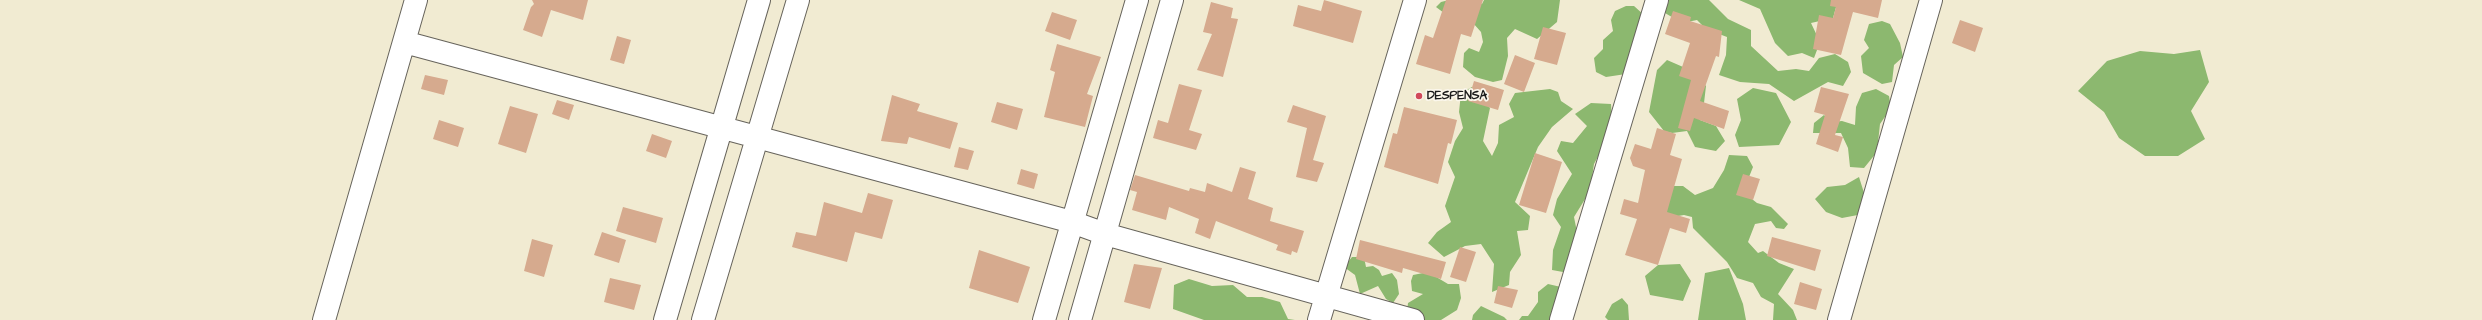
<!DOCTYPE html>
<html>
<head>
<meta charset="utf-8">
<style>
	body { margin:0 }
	canvas { display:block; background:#f1ebd2 }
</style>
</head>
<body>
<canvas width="2482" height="320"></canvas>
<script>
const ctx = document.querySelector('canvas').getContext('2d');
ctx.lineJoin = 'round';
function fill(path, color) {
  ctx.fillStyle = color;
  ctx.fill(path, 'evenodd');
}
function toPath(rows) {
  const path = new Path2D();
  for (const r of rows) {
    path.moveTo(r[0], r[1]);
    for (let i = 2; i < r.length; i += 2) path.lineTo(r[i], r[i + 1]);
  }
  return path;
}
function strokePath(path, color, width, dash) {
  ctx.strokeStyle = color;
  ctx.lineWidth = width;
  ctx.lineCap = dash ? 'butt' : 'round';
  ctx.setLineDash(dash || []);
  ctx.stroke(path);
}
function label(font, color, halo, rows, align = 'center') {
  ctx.font = font + ' "Architects Daughter",sans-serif';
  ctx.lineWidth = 3.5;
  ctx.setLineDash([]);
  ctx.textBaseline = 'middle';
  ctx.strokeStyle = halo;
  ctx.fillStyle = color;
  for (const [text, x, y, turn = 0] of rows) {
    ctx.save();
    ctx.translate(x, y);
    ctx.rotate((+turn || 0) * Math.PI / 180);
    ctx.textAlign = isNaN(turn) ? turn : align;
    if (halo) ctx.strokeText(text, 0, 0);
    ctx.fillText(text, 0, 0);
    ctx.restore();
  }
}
fill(toPath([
	[1449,0,1482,4,1484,0,1560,0,1557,22,1537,39,1515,29,1507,38,1508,56,1502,80,1493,82,1475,77,1463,67,1464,53,1469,48,1479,52,1483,42,1481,32,1473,23,1444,13,1436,7,1441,2],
	[1669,0,1709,0,1728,19,1751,30,1751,46,1778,71,1796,69,1809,71,1819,58,1835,54,1848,62,1851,72,1843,86,1828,82,1794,101,1769,84,1740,82,1719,75,1726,55,1727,37,1706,29,1697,20,1682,23,1665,13],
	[1739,0,1838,0,1833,18,1811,23,1820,42,1814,58,1802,53,1788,56,1775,43,1760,9],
	[1626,6,1634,6,1644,15,1626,74,1606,77,1596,72,1594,58,1603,49,1603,40,1613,31,1611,20,1615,11],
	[1882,21,1890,24,1900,43,1903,57,1894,65,1892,82,1882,84,1863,73,1861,56,1869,48,1864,40,1869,24],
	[2200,50,2209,82,2191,111,2205,139,2178,156,2145,156,2119,138,2104,112,2078,91,2107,61,2140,51,2174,54],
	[1667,60,1690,70,1706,86,1704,103,1684,106,1700,120,1716,126,1725,141,1716,151,1695,147,1687,131,1672,133,1664,131,1649,112,1657,70],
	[1472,87,1490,108,1483,141,1492,156,1498,143,1499,125,1514,117,1509,104,1515,93,1550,89,1558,92,1561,101,1573,109,1552,127,1538,147,1515,202,1530,216,1528,230,1517,231,1521,255,1510,272,1509,285,1492,292,1494,264,1481,244,1465,246,1444,257,1428,243,1437,232,1451,222,1445,206,1455,177,1448,162,1455,141,1463,128,1459,112,1461,93],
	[1753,88,1776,93,1791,122,1779,145,1739,147,1735,135,1741,120,1737,99],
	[1876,89,1889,96,1891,108,1880,124,1877,152,1864,168,1850,167,1848,148,1841,133,1813,133,1814,123,1824,115,1832,122,1842,121,1855,125,1856,107,1862,93],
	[1591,103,1611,104,1612,120,1606,141,1594,164,1590,191,1574,217,1579,242,1574,265,1563,272,1552,270,1553,250,1561,227,1553,215,1557,199,1572,174,1557,151,1561,141,1573,143,1587,126,1575,114],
	[1729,155,1747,156,1753,167,1743,192,1757,203,1771,207,1788,224,1784,229,1776,228,1771,221,1755,224,1748,242,1758,253,1763,251,1779,263,1794,269,1778,294,1793,310,1797,320,1773,320,1774,304,1761,297,1753,283,1737,278,1727,262,1693,228,1692,217,1684,215,1672,217,1659,212,1661,186,1683,186,1695,195,1713,188,1724,170],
	[1859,177,1865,196,1863,214,1842,218,1826,212,1815,199,1827,187,1845,185],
	[1352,257,1364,257,1366,267,1373,266,1379,270,1382,276,1392,273,1397,280,1399,294,1393,303,1386,299,1378,286,1360,294,1355,275,1344,267],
	[1680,264,1691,281,1683,301,1650,295,1645,276,1658,265],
	[1729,268,1743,304,1746,320,1698,320,1705,273],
	[1428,272,1448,284,1459,284,1461,298,1457,310,1441,320,1410,320,1407,311,1408,303,1423,294,1412,291,1411,281,1413,275],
	[1189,279,1212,286,1233,285,1247,297,1262,297,1280,302,1288,319,1295,320,1204,320,1173,309,1174,285],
	[1548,284,1561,287,1558,320,1519,320,1522,316,1528,316,1538,302,1538,292],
	[1622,298,1628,305,1629,320,1608,320,1605,317,1612,304],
	[1481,306,1504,317,1507,320,1472,320,1473,315]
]), '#8cb86f');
fill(toPath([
	[532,0,588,0,583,20,551,10,542,37,523,30,531,7,534,4],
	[1324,0,1362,11,1353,43,1293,26,1298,5,1321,11],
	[1446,0,1483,0,1471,37,1461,34,1450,74,1416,64,1425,35,1433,38],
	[1831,0,1882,0,1878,18,1853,12,1841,55,1813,49,1819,15,1833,18,1836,7,1830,6],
	[1211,2,1233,8,1231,18,1238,19,1223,77,1197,70,1212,34,1203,32],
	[1673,11,1691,17,1690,21,1722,31,1719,57,1716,56,1700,101,1729,111,1724,129,1694,118,1690,131,1678,128,1691,80,1679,76,1690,43,1665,34],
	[1052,12,1077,20,1070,40,1045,31],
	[1960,20,1983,28,1975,52,1952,43],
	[1543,27,1566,33,1557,65,1534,59],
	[617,36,631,40,624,64,610,60],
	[1057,44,1101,57,1087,94,1093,96,1085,127,1044,117,1055,72,1050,70],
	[1515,55,1535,63,1524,92,1504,84],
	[425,75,448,80,444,95,421,89],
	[1474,81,1504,90,1498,110,1468,101],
	[1179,84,1202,90,1189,130,1202,134,1196,150,1153,138,1158,120,1168,123],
	[1821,87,1849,94,1835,135,1843,137,1838,152,1816,144,1825,115,1814,112],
	[892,95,920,104,917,111,958,123,950,149,909,137,907,144,881,141],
	[557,100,574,105,569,120,552,114],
	[997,102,1023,109,1017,130,991,122],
	[1293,105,1326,116,1313,160,1324,163,1317,182,1296,177,1307,128,1287,122],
	[510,106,538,114,526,153,498,144],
	[1404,107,1457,120,1451,144,1448,143,1438,184,1384,167,1393,133,1397,134],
	[439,120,464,128,458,147,433,139],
	[1657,128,1676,134,1670,155,1682,159,1667,212,1690,219,1686,233,1670,228,1658,265,1625,255,1637,219,1620,214,1624,199,1638,203,1645,170,1633,166,1630,158,1635,144,1651,149],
	[652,134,672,141,666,158,646,151],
	[959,147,974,151,968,170,954,167],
	[1535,153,1562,162,1546,213,1519,205],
	[1240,167,1256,172,1248,199,1273,208,1270,221,1304,231,1297,253,1292,251,1291,255,1276,250,1278,245,1216,221,1210,239,1195,233,1199,219,1169,207,1166,220,1132,210,1137,192,1130,190,1135,175,1189,191,1190,188,1205,192,1207,183,1232,192],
	[1021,169,1038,174,1034,189,1017,184],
	[1743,174,1760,179,1753,200,1736,195],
	[868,193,893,200,882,239,855,232,847,262,792,247,796,232,816,236,824,202,862,213],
	[623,207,663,218,656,243,616,231],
	[602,232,626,240,619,263,594,255],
	[1772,237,1821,250,1815,271,1767,256],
	[532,239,553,245,544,277,524,271],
	[1360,240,1446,262,1441,279,1403,268,1402,273,1356,259],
	[1460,247,1476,252,1466,282,1450,277],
	[979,250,1030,267,1018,303,969,288],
	[1134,264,1162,268,1150,309,1124,302],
	[610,278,641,285,634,310,604,302],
	[1800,282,1822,289,1816,310,1794,304],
	[1498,286,1518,290,1512,308,1494,303]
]), '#d6aa8e');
const minor = toPath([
	[404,42,1072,222,1105,234,1413,320],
	[324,320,416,0],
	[665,320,759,0],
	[703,320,798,0],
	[1044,320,1137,0],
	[1080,320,1172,0],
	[1319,320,1415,0],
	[1561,320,1657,0],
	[1839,320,1931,0]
]);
strokePath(minor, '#67645c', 24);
strokePath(minor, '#fff', 22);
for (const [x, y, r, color] of [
	[1419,96,4,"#d1495b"]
]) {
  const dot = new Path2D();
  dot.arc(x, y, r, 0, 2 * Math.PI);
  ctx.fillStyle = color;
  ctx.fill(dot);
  strokePath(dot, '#fbf7ec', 1.5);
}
label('bold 12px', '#1c1c1c', '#fbf7ec', [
	["DESPENSA",1427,96]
], 'left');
</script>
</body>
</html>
